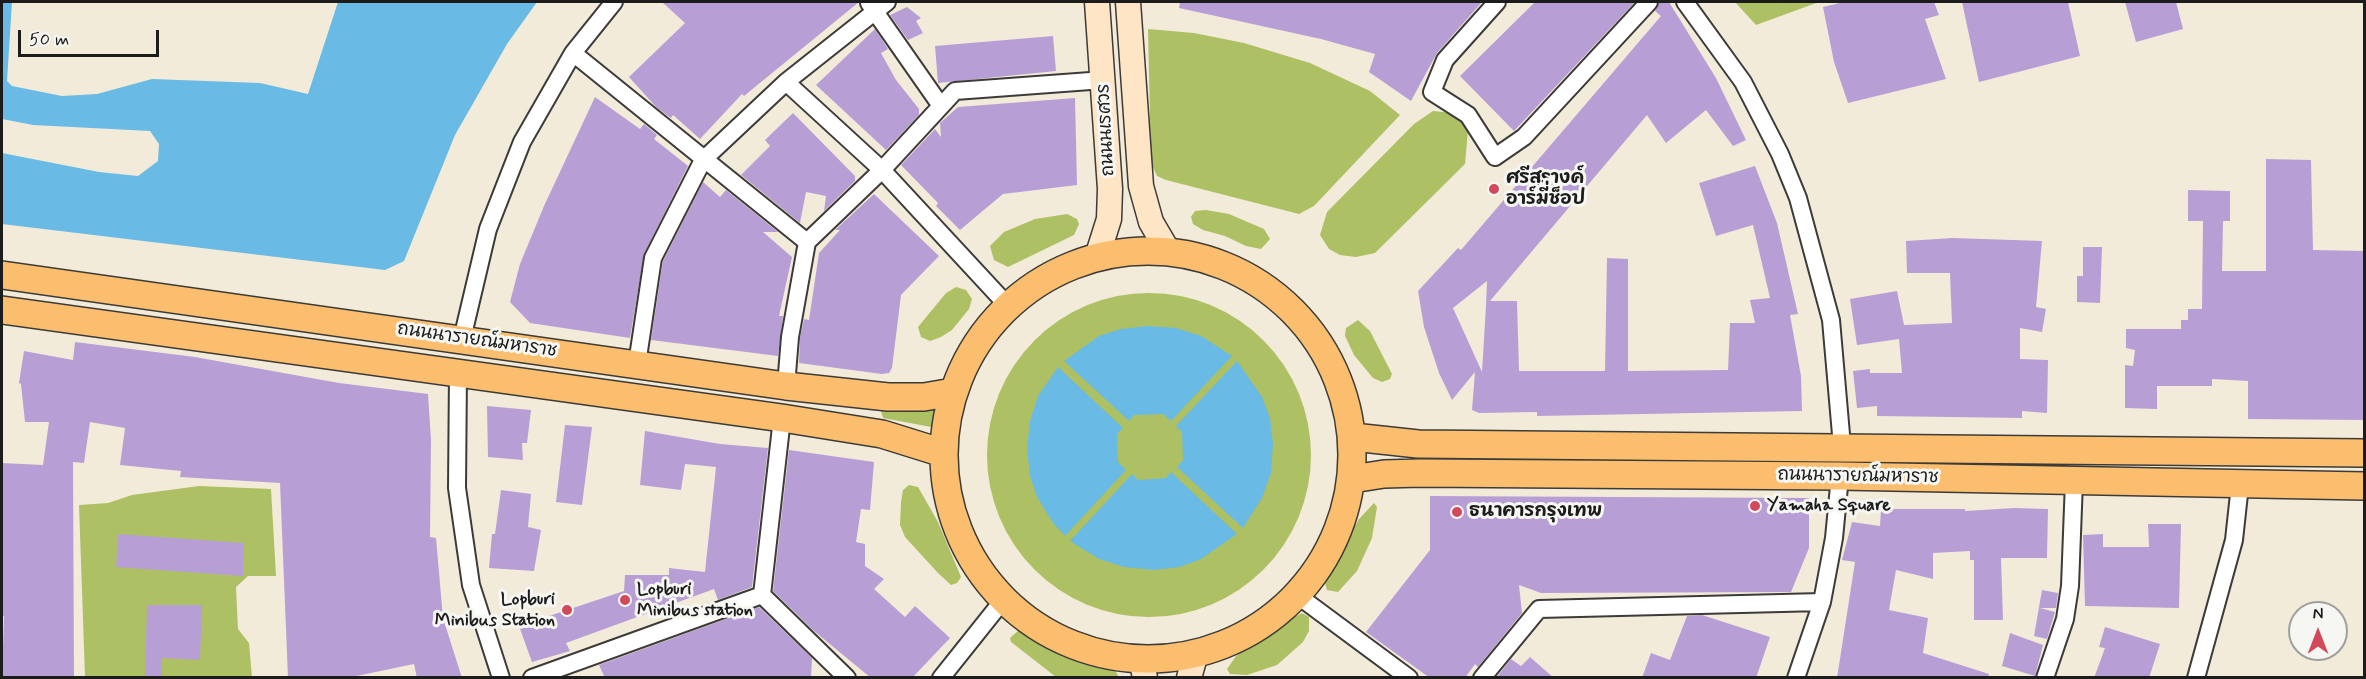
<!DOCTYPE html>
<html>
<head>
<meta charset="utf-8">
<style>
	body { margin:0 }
	#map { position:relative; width:2366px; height:679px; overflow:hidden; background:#f3ebda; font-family:Mynerve,sans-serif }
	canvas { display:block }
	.frame { position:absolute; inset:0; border:3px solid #1c1c1c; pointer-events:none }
	.north { position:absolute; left:2288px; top:601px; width:60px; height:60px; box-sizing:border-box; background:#f6f6f2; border:2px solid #9f9f9c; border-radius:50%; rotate:0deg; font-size:16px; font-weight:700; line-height:24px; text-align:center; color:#1c1c1c }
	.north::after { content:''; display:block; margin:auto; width:21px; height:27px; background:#d1495b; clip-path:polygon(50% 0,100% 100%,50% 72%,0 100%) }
	.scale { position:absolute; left:18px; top:30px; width:141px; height:27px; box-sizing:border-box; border:3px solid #1c1c1c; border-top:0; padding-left:8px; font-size:18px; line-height:21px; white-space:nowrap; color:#1c1c1c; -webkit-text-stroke:4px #f6f6f2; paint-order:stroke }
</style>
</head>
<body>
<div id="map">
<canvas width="2366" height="679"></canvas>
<div class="frame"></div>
<div class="north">N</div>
<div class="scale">50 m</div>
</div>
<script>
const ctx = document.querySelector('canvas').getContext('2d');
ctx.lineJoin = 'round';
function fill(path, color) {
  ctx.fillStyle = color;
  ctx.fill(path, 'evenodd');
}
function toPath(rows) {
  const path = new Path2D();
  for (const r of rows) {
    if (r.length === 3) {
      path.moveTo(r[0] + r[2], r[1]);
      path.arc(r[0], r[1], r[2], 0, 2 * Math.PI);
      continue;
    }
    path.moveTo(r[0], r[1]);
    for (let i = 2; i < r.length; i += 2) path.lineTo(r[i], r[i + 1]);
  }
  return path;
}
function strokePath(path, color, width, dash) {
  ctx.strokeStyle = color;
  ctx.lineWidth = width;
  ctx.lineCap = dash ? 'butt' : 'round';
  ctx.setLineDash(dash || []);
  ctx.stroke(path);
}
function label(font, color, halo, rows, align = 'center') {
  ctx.font = font + ' Mynerve,"Playpen Sans Thai",sans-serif';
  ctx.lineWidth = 6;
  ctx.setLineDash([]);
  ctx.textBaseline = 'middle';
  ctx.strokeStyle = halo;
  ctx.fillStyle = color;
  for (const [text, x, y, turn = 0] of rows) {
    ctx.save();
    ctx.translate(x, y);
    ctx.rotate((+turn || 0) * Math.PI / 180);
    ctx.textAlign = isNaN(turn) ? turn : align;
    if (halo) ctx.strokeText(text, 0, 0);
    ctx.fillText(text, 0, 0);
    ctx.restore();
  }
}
fill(toPath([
	[1735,2,1819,2,1756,25],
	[1148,29,1194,33,1244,43,1310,63,1370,91,1400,115,1314,206,1299,214,1166,180,1157,176,1151,163],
	[1433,111,1452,113,1462,120,1468,130,1465,164,1375,253,1356,257,1340,255,1329,249,1320,235,1327,212,1414,124],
	[1206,210,1229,214,1264,229,1270,239,1261,249,1246,246,1225,236,1203,230,1193,224,1191,217,1195,211],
	[1067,214,1077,219,1079,224,1074,235,1008,267,994,260,990,246,1004,232,1035,219],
	[956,287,966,290,972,299,969,309,952,330,941,337,930,341,921,337,918,327,946,293],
	[1149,455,162],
	[1358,320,1370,331,1392,374,1390,379,1382,382,1373,378,1354,355,1345,336,1346,328],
	[932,404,938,419,931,427,883,418,881,411,889,406],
	[909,485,918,487,938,522,961,577,957,583,951,585,938,573,905,537,900,525,901,502,903,490],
	[199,486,271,489,276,576,248,576,236,587,238,629,249,643,252,677,85,677,79,505,108,503,132,495],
	[1374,503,1377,507,1372,538,1357,571,1338,592,1327,590,1324,580,1359,519],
	[1302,613,1309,617,1309,631,1303,642,1277,665,1247,675,1230,674,1227,669,1236,656,1276,627],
	[1019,630,1029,632,1051,646,1086,660,1113,667,1119,677,1056,677,1011,642,1010,638]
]), '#aec064');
fill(toPath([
	[2,2,12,2,7,81,12,86,62,96,97,94,152,79,260,83,308,94,338,2,537,2,507,44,455,135,404,261,385,270,2,224,2,153,99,172,138,176,158,161,159,144,150,131,33,125,2,119],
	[1147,326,1176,328,1201,336,1232,356,1171,421,1163,414,1134,415,1129,421,1064,361,1099,336,1121,329],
	[1237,361,1262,397,1270,418,1273,444,1271,473,1262,498,1243,528,1177,467,1183,460,1182,432,1176,426],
	[1058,367,1123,428,1117,434,1118,462,1126,470,1065,536,1053,523,1037,497,1030,476,1027,449,1030,421,1038,396],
	[1171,472,1237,534,1201,559,1180,567,1154,570,1124,567,1099,559,1070,541,1132,474,1138,480,1166,478]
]), '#69bae4');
fill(toPath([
	[662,2,859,2,744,96,742,94,700,139,673,115,671,118,657,108,629,77,685,23],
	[1180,2,1482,2,1437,53,1411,101,1369,72,1375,54,1321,39,1179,8],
	[1535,2,1635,2,1514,131,1460,76],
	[1659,2,1669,2,1716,78,1746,140,1733,146,1706,110,1666,143,1647,115,1490,301,1517,301,1519,371,1605,371,1607,258,1628,259,1628,371,1728,370,1730,323,1755,323,1750,300,1770,298,1753,225,1716,236,1699,183,1755,166,1777,223,1798,314,1790,315,1801,376,1802,411,1537,416,1537,412,1479,413,1472,410,1475,372,1452,400,1439,373,1424,327,1418,291,1458,248,1461,250,1661,16,1655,11],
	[1487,281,1486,306,1482,372,1453,308],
	[1844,2,1934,2,1939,15,1925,19,1946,79,1848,103,1834,62,1823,7],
	[1962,2,2068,2,2080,56,1979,82],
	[2125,2,2176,2,2183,29,2136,42],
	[907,7,921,18,916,21,923,33,908,40,890,15],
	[875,29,888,49,881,53,896,80,919,109,919,115,886,150,816,85],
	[1053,36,1056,71,938,83,935,46],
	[595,97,640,129,644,124,657,135,654,139,688,166,644,254,630,338,530,323,510,302,520,264,544,206],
	[1075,98,1077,185,1003,194,960,230,936,206,938,203,901,165,935,129,941,137,940,123,958,107],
	[793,113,855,176,855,181,824,211,826,196,806,192,800,223,741,175,770,146,765,140],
	[2266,159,2311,160,2313,250,2364,251,2364,420,2248,419,2248,381,2212,379,2212,386,2157,386,2157,409,2125,408,2125,365,2133,366,2135,350,2126,348,2126,329,2181,329,2181,320,2188,320,2188,309,2202,309,2203,221,2188,221,2188,190,2230,191,2230,221,2223,221,2222,271,2266,271],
	[703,182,720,197,726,190,778,232,763,232,792,257,779,316,783,316,778,356,651,340,663,261],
	[874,194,939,256,901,295,892,368,889,373,882,374,799,363,800,338,804,319,809,320,819,253,840,230,835,230],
	[1953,238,2042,241,2036,307,2046,309,2042,332,2020,328,2020,359,2048,360,2047,413,2022,411,2022,418,1877,416,1877,406,1857,408,1853,371,1870,369,1870,373,1902,373,1899,339,1857,345,1850,299,1897,291,1904,325,1952,323,1950,273,1907,273,1906,241],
	[2083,247,2102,247,2100,303,2077,302,2077,276,2083,276],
	[75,342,195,357,339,383,428,394,431,440,430,537,436,538,443,618,462,678,417,678,414,664,347,678,288,678,280,483,180,477,181,471,120,465,125,428,90,422,84,463,73,462,74,678,2,678,4,616,2,616,2,463,43,465,49,422,25,422,21,384,19,383,24,351,73,360],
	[487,406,531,410,527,443,522,443,523,460,488,457],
	[565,425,592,427,582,505,556,502],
	[645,431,720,444,768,448,752,587,718,600,714,589,566,643,570,651,532,662,519,626,624,591,625,575,669,575,669,568,705,572,716,467,685,464,681,490,640,485],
	[789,450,874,462,870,510,861,509,856,542,865,544,865,566,884,579,874,589,905,617,915,606,950,638,912,678,871,678,814,631,773,591],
	[501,490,531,494,528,527,541,530,534,571,489,568,492,534,495,534],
	[1430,496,1809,498,1809,548,1791,592,1541,593,1519,585,1522,613,1478,667,1475,664,1465,678,1430,678,1366,632,1430,550],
	[2014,508,2048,509,2047,558,2001,558,2003,620,1974,620,1974,560,1970,560,1970,551,1933,553,1933,579,1896,570,1889,610,1928,618,1923,653,1989,674,1988,678,1837,678,1855,562,1842,560,1852,522,1880,526,1881,509,1965,509,1965,511],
	[2148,524,2181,524,2179,608,2085,606,2083,535,2103,534,2103,547,2149,547],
	[118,534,244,543,243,576,116,567],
	[2042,590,2058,593,2056,608,2040,608,2055,612,2047,639,2034,636],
	[147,605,202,605,200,660,161,658,162,678,145,678],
	[759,607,812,658,811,678,605,678,599,665],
	[1702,615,1770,637,1756,678,1642,678,1651,653,1670,660,1687,616],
	[2105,627,2160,644,2149,678,2094,678,2105,648,2099,647],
	[2010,633,2043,645,2035,676,2002,666],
	[1530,657,1554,678,1496,678,1511,659,1521,666]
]), '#b79fd5');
const minor = toPath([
	[1497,2,1445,60,1432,92,1468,115,1495,157,1524,137,1649,2],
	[1685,2,1743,82,1780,154,1798,198,1831,320,1842,446],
	[869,3,941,106],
	[573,53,807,242],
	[786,82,882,170,1008,306],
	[462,339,488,229,522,142,573,53,614,2],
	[637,364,653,258,703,160,786,82,887,2],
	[458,372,457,488,471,585,501,678],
	[786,386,790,337,807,242,882,170,955,91,1104,80],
	[762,595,847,678],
	[1297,595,1409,678],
	[532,678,762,595,782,418],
	[941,678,1004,599],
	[1482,678,1539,609,1822,602],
	[1796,678,1822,602,1834,538,1840,476],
	[2045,678,2065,619,2070,586,2074,481],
	[2196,678,2234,540,2240,485]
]);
const secondary = toPath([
	[1097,2,1110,189,1109,219,1097,257],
	[1128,2,1141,186,1151,222,1168,251],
	[1141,658,1145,678],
	[1189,678,1196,653]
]);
const primary = toPath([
	[1148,455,204],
	[2,275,786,386,888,397,924,397,953,392],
	[2,310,782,418,882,434,943,453],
	[1353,437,1418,444,2364,453],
	[1352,479,1384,474,1420,473,1840,476,2364,486]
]);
strokePath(minor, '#3c3b38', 20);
strokePath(secondary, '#3c3b38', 27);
strokePath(primary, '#3c3b38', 30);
strokePath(minor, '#fff', 16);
strokePath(secondary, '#fde5c5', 24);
strokePath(primary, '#fabe6e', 27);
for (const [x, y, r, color] of [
	[1494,189,6,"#d1495b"],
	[1755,506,6,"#d1495b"],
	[1457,512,6,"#d1495b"],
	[625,600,6,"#d1495b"],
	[567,610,6,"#d1495b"]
]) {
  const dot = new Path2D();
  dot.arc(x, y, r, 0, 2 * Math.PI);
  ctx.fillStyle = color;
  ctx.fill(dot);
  strokePath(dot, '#f6f6f2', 2);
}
label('18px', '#1c1c1c', '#f6f6f2', [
	["ถนนนเรศวร",1107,130,-93],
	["ถนนนารายณ์มหาราช",477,341,8],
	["ถนนนารายณ์มหาราช",1858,477,1]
]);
label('bold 18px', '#1c1c1c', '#f6f6f2', [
	["ศรีสุรางค์",1506,179],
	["อาร์มี่ช็อป",1506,200],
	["Yamaha Square",1767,506],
	["ธนาคารกรุงเทพ",1469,512],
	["Lopburi",637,590],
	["Minibus station",637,611],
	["Lopburi",555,600,"right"],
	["Minibus Station",555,621,"right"]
], 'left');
</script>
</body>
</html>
